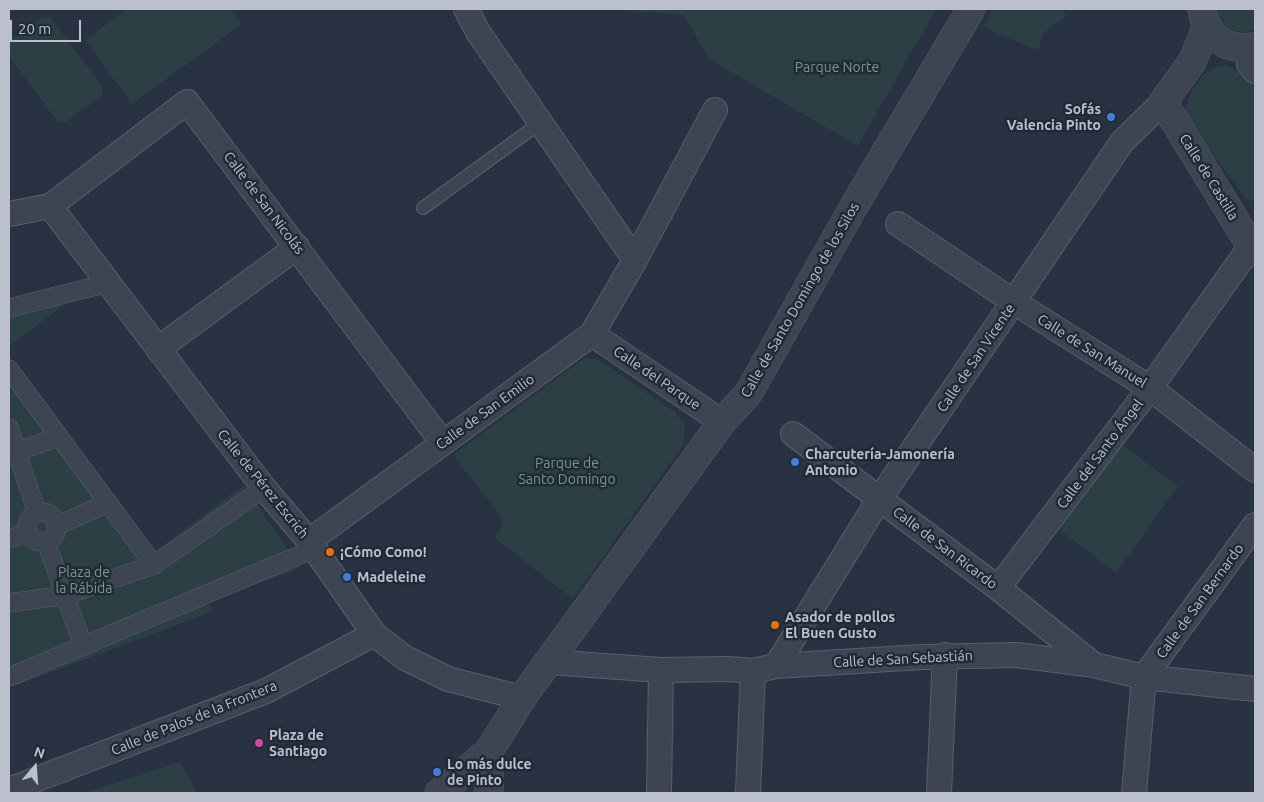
<!DOCTYPE html>
<html>
<head>
<meta charset="utf-8">
<style>
	body { margin:0 }
	#map { position:relative; width:1264px; height:802px; overflow:hidden; background:#293243; font-family:Ubuntu,sans-serif }
	canvas { display:block }
	.frame { position:absolute; inset:0; border:10px solid #bbc0cc; pointer-events:none }
	.north { position:absolute; left:10px; top:742px; width:50px; height:50px; -webkit-text-stroke:4px #222a38; paint-order:stroke; rotate:18deg; font-size:14px; font-weight:700; line-height:20px; text-align:center; color:#bbc0cc }
	.north::after { content:''; display:block; margin:auto; width:18px; height:22px; background:#bbc0cc; clip-path:polygon(50% 0,100% 100%,50% 72%,0 100%) }
	.scale { position:absolute; left:10px; top:20px; width:71px; height:22px; box-sizing:border-box; border:2px solid #bbc0cc; border-top:0; padding-left:6px; font-size:15px; line-height:18px; white-space:nowrap; color:#bbc0cc; -webkit-text-stroke:4px #222a38; paint-order:stroke }
</style>
</head>
<body>
<div id="map">
<canvas width="1264" height="802"></canvas>
<div class="frame"></div>
<div class="north">N</div>
<div class="scale">20 m</div>
</div>
<script>
const ctx = document.querySelector('canvas').getContext('2d');
ctx.lineJoin = 'round';
function fill(path, color) {
  ctx.fillStyle = color;
  ctx.fill(path, 'evenodd');
}
function toPath(rows) {
  const path = new Path2D();
  for (const r of rows) {
    if (r.length === 3) {
      path.moveTo(r[0] + r[2], r[1]);
      path.arc(r[0], r[1], r[2], 0, 2 * Math.PI);
      continue;
    }
    path.moveTo(r[0], r[1]);
    for (let i = 2; i < r.length; i += 2) path.lineTo(r[i], r[i + 1]);
  }
  return path;
}
function strokePath(path, color, width, dash) {
  ctx.strokeStyle = color;
  ctx.lineWidth = width;
  ctx.lineCap = dash ? 'butt' : 'round';
  ctx.setLineDash(dash || []);
  ctx.stroke(path);
}
function label(font, color, halo, rows, align = 'center') {
  ctx.font = font + ' Ubuntu,sans-serif';
  ctx.lineWidth = 5;
  ctx.setLineDash([]);
  ctx.textBaseline = 'middle';
  ctx.strokeStyle = halo;
  ctx.fillStyle = color;
  for (const [text, x, y, turn = 0] of rows) {
    ctx.save();
    ctx.translate(x, y);
    ctx.rotate((+turn || 0) * Math.PI / 180);
    ctx.textAlign = isNaN(turn) ? turn : align;
    if (halo) ctx.strokeText(text, 0, 0);
    ctx.fillText(text, 0, 0);
    ctx.restore();
  }
}
fill(toPath([
	[127,9,231,9,242,24,132,104,85,40],
	[616,9,936,9,858,146,709,59,684,15],
	[993,9,1062,9,1066,16,1044,33,1038,50,993,32,984,26],
	[1218,9,1255,9,1255,29,1244,33,1229,29,1219,16],
	[42,17,50,17,102,86,102,96,66,122,57,121,9,56,9,41],
	[1226,65,1241,73,1255,85,1255,202,1245,198,1184,115,1190,94,1202,76,1214,68],
	[75,297,9,346,9,300],
	[9,356,155,551,244,485,300,568,208,602,213,611,206,614,9,688],
	[583,359,598,359,676,413,685,427,684,444,573,599,495,538,502,526,500,515,453,455],
	[1122,445,1178,486,1116,573,1057,528],
	[180,762,197,793,84,793]
]), '#2b3f44');
const service = toPath([
	[423,208,540,123]
]);
const pedestrian = toPath([
	[9,308,108,283],
	[9,369,154,565],
	[9,428,37,513],
	[9,454,59,437],
	[42,527,15],
	[56,526,108,503],
	[9,539,28,533],
	[46,542,83,646],
	[9,603,66,595,154,565,264,488],
	[9,677,314,549]
]);
const minor = toPath([
	[1248,48,1249,64,1255,71],
	[50,206,264,488,309,541,374,634,405,658,448,679,522,698],
	[9,214,50,206,187,102,443,443],
	[898,224,1014,302,1150,388,1255,470],
	[635,260,715,110],
	[592,334,722,422],
	[158,349,297,247],
	[793,434,998,588,1094,665],
	[309,541,592,334,635,260,478,32,466,9],
	[998,588,1150,388,1251,246,1255,246],
	[549,662,661,670,728,669,753,671,776,666,922,657,1017,655,1094,665,1144,677,1255,689],
	[776,666,880,498,1122,142,1163,102],
	[9,790,266,691,374,634],
	[659,793,661,670],
	[748,793,753,671],
	[939,793,945,655],
	[1134,793,1144,677,1255,525]
]);
const tertiary = toPath([
	[1202,10,1205,23,1213,35,1225,44,1240,48,1255,47],
	[1207,26,1192,62,1163,102,1255,253],
	[439,793,489,751,522,698,722,422,748,394,854,206,971,9],
	[489,793,489,751]
]);
strokePath(service, '#59606d', 14);
strokePath(pedestrian, '#59606d', 19);
strokePath(minor, '#59606d', 26);
strokePath(tertiary, '#59606d', 29);
strokePath(service, '#3e4552', 12);
strokePath(pedestrian, '#3e4552', 18);
strokePath(minor, '#3e4552', 24);
strokePath(tertiary, '#3e4552', 28);
for (const [x, y, r, color] of [
	[1111,117,5,"#3f7fe0"],
	[795,462,5,"#3f7fe0"],
	[330,552,5,"#e8710a"],
	[347,577,5,"#3f7fe0"],
	[775,625,5,"#e8710a"],
	[259,743,5,"#d1479c"],
	[437,772,5,"#3f7fe0"]
]) {
  const dot = new Path2D();
  dot.arc(x, y, r, 0, 2 * Math.PI);
  ctx.fillStyle = color;
  ctx.fill(dot);
  strokePath(dot, '#222a38', 2);
}
label('14px', '#749b80', '#222a38', [
	["Parque Norte",837,67],
	["Parque de",567,463],
	["Santo Domingo",567,479],
	["Plaza de",84,572],
	["la Rábida",84,588]
]);
label('bold 14px', '#bbc0cc', '#222a38', [
	["Sofás",1101,109,"right"],
	["Valencia Pinto",1101,125,"right"],
	["Charcutería-Jamonería",805,454],
	["Antonio",805,470],
	["¡Cómo Como!",340,552],
	["Madeleine",357,577],
	["Asador de pollos",785,617],
	["El Buen Gusto",785,633],
	["Plaza de",269,735],
	["Santiago",269,751],
	["Lo más dulce",447,764],
	["de Pinto",447,780]
], 'left');
label('14px', '#bbc0cc', '#222a38', [
	["Calle de Castilla",1209,177,58],
	["Calle de San Nicolás",264,203,53],
	["Calle de Santo Domingo de los Silos",800,300,-60],
	["Calle de San Manuel",1092,351,32],
	["Calle de San Vicente",976,358,-56],
	["Calle del Parque",657,378,34],
	["Calle de San Emilio",485,412,-36],
	["Calle del Santo Ángel",1100,454,-53],
	["Calle de Pérez Escrich",263,484,51],
	["Calle de San Ricardo",945,548,37],
	["Calle de San Bernardo",1200,601,-54],
	["Calle de San Sebastián",903,659,-3],
	["Calle de Palos de la Frontera",194,718,-22]
]);
</script>
</body>
</html>
